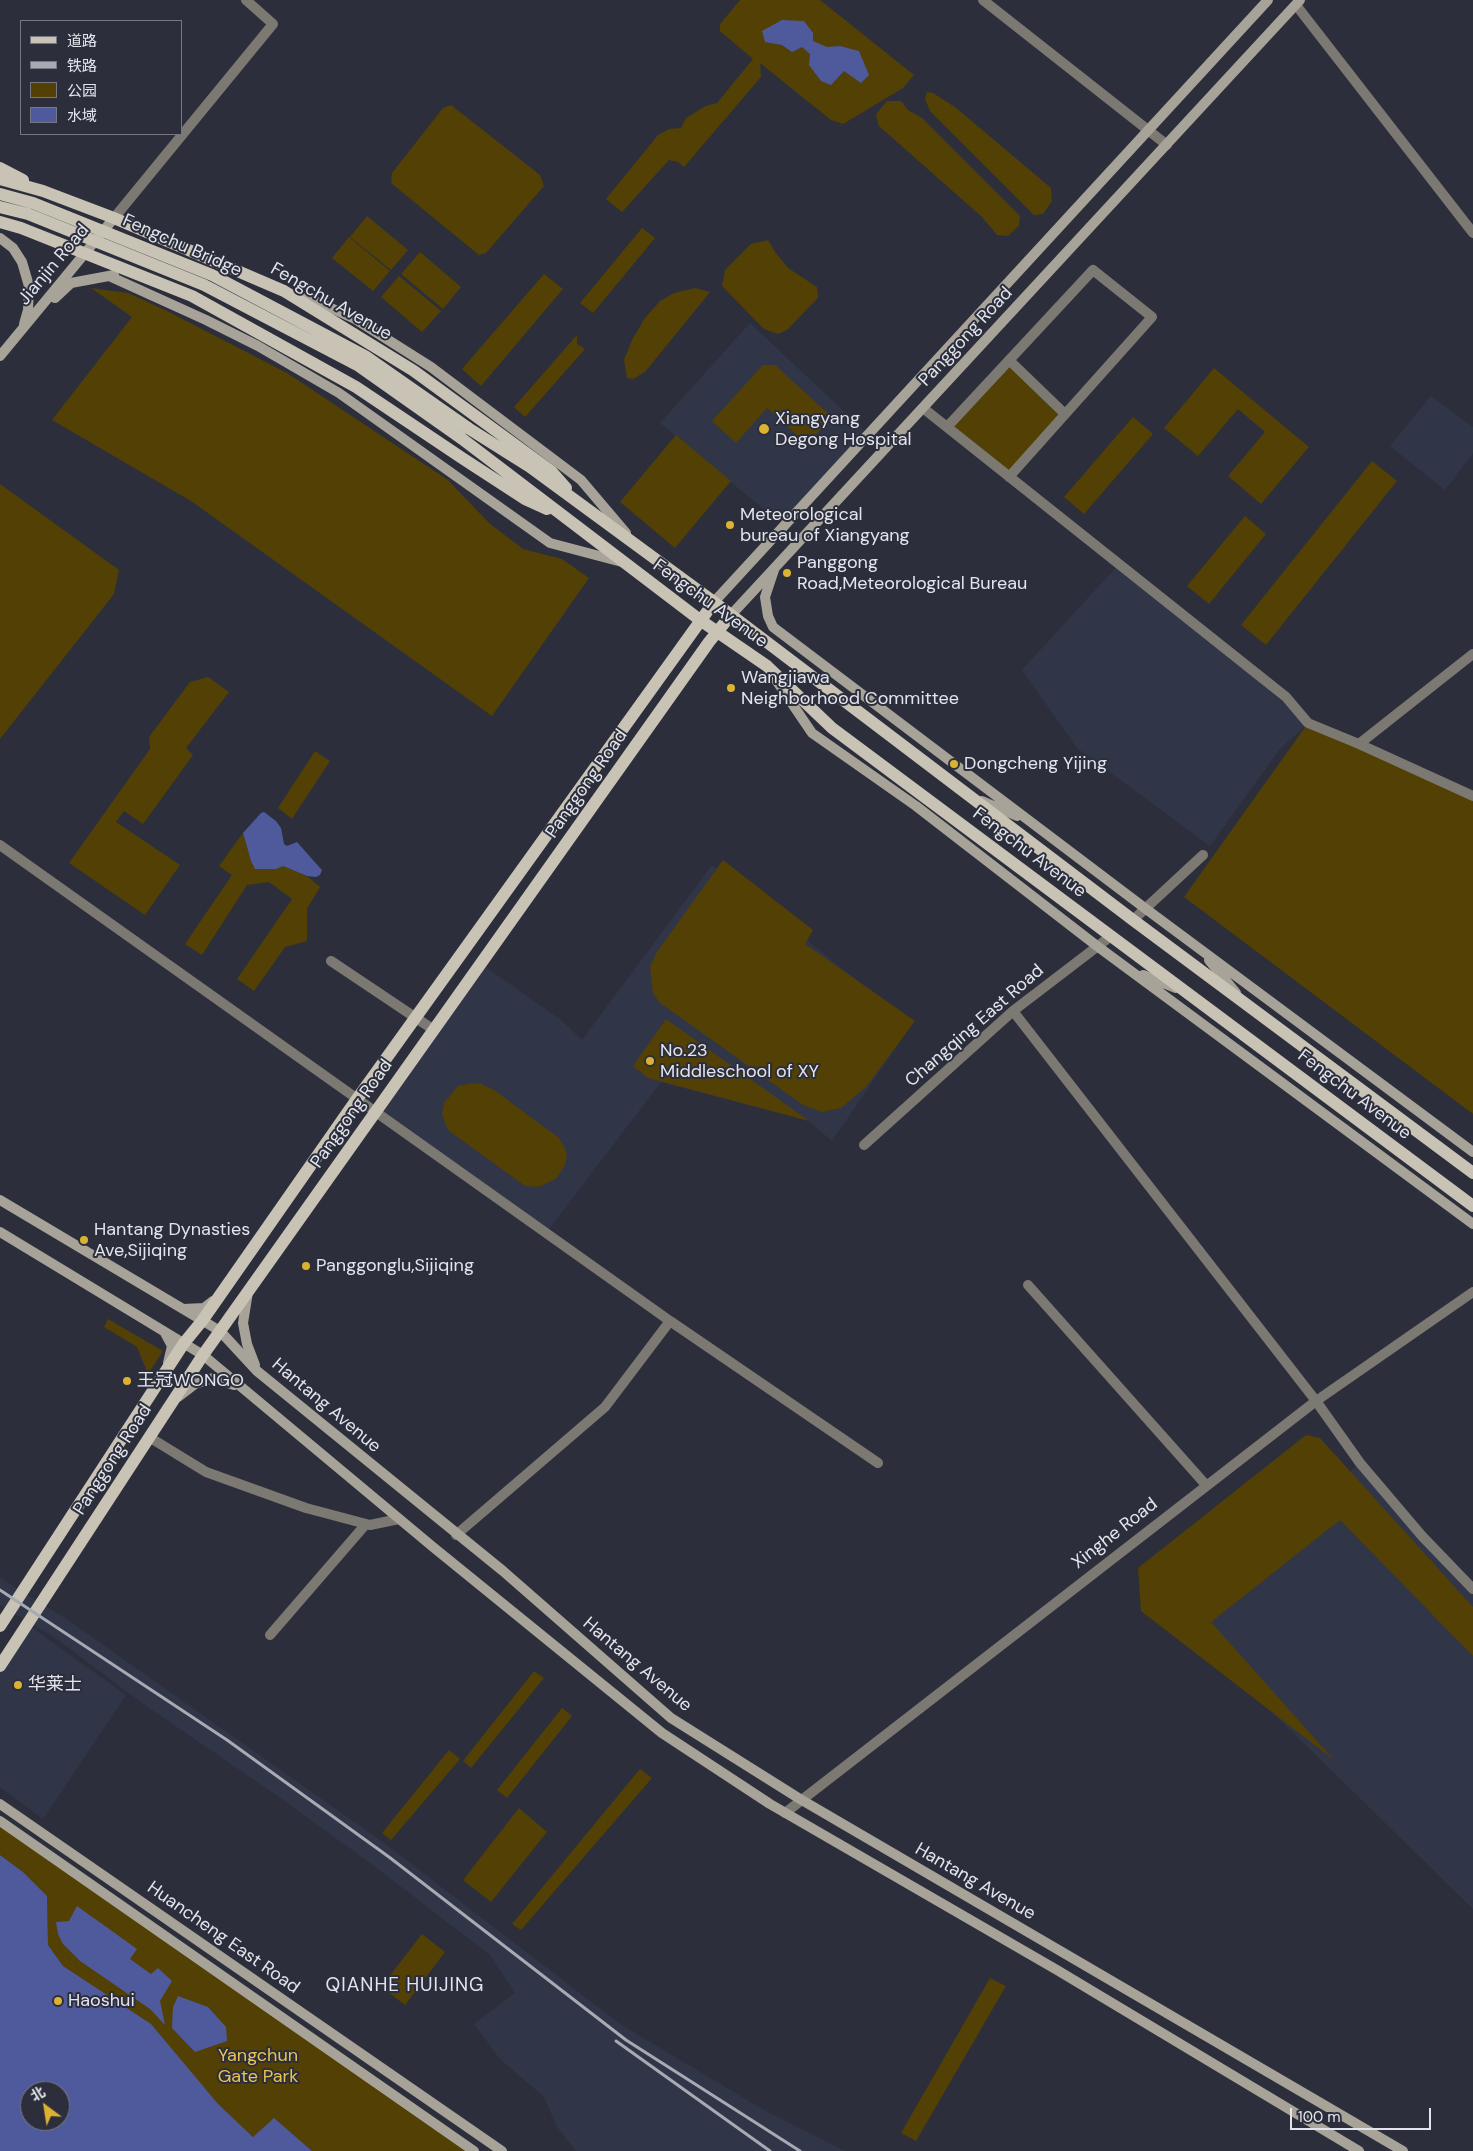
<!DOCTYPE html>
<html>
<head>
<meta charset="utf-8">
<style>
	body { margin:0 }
	#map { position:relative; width:1473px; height:2151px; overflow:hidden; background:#2c2f3b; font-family:"DM Sans","Noto Sans SC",sans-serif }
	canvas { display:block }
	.legend { position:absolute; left:20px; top:20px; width:162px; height:115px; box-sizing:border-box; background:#2c2f3b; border:1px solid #757883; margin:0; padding:6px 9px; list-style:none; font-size:15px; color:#e3e5ee }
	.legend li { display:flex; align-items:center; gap:10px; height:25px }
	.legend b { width:25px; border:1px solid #757883 }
	.north { position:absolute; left:20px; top:2081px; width:50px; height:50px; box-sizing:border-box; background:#2c2f3b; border:1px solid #757883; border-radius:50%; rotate:329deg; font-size:14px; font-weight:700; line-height:20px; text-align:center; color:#e3e5ee }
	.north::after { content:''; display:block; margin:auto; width:18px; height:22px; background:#dcb233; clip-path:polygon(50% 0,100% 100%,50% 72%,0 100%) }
	.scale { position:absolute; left:1290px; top:2108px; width:141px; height:22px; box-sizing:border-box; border:2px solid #e3e5ee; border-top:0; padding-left:6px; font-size:15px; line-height:18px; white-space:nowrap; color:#e3e5ee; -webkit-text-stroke:4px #2c2f3b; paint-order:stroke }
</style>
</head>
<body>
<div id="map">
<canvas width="1473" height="2151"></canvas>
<ul class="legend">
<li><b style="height:6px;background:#c8c3b5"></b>道路</li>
<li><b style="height:6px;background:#a7a9b3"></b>铁路</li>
<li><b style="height:14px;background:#524004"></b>公园</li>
<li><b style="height:14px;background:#4f5a9d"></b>水域</li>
</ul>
<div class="north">北</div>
<div class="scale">100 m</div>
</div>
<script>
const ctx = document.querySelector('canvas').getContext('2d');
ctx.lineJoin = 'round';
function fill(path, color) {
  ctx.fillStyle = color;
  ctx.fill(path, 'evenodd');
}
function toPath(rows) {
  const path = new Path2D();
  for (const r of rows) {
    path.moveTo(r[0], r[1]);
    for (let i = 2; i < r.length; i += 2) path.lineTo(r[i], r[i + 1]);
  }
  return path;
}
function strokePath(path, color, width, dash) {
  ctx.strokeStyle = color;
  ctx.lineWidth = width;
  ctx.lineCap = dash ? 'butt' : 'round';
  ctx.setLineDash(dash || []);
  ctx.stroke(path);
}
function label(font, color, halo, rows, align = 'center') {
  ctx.font = font + ' "DM Sans","Noto Sans SC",sans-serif';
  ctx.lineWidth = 4;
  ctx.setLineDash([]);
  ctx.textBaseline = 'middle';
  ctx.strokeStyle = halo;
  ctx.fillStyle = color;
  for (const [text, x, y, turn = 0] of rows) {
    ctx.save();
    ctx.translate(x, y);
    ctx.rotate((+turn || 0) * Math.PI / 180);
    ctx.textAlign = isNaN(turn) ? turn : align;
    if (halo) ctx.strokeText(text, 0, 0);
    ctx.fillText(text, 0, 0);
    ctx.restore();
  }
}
fill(toPath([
	[750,323,868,434,784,526,660,423],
	[1431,396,1473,427,1473,453,1445,490,1390,446],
	[1119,564,1308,723,1279,750,1210,846,1077,748,1022,670],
	[712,865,912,1024,832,1141,809,1121,661,1082,546,1233,375,1112,484,966,561,1020,582,1040],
	[1360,1463,1473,1589,1473,1909,1179,1621],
	[0,1578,65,1618,384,1843,620,2024,762,2109,845,2151,576,2151,557,2127,544,2097,500,2059,474,2024,515,1993,490,1955,370,1863,279,1797,142,1703,54,1637,0,1605],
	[28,1625,126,1695,43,1819,0,1787,0,1672]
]), '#313548');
fill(toPath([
	[740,0,820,0,914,75,903,88,843,124,831,120,760,63,761,77,684,167,678,162,669,160,622,212,606,199,658,135,669,129,681,128,686,118,706,106,717,103,753,59,720,31,720,24],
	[927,92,933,93,955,107,1051,188,1052,201,1043,214,1034,215,930,111,925,99],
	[887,101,901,101,908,110,922,118,1020,216,1019,226,1008,236,997,235,982,217,879,126,876,114],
	[451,105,540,175,544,186,486,253,479,255,391,183,392,173,443,108],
	[367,216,408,250,391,270,350,237],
	[642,228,655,238,593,313,580,303],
	[349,237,390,271,373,291,332,258],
	[768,240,775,252,788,268,817,287,818,298,787,330,778,334,764,329,722,286,725,270,751,244],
	[420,252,461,287,443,309,401,274],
	[544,274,563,289,481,386,462,369],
	[399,276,441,311,422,332,381,297],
	[91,288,128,293,165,310,287,373,448,480,489,523,523,549,562,559,589,578,492,716,191,501,52,420,132,317],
	[695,288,710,292,645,372,633,379,627,378,624,360,632,340,645,318,660,301,674,293],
	[577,335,577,344,585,349,525,417,514,407],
	[1009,360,1065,414,1009,477,947,427],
	[763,365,775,365,832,417,807,444,767,408,736,443,712,421],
	[1214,368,1309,447,1261,504,1228,476,1265,432,1238,409,1198,456,1164,428],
	[1133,417,1153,434,1084,514,1064,497],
	[676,435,731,481,675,548,620,502],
	[1372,461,1397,481,1266,645,1241,625],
	[0,484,119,570,114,594,0,739],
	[1245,516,1266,534,1209,604,1187,586],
	[208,677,229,692,186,748,193,755,143,824,124,811,116,822,180,865,145,915,69,863,150,749,149,737,190,682],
	[1308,723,1473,796,1473,1114,1184,897],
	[315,751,330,761,292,819,278,808],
	[243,833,251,861,259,869,283,866,307,876,320,887,307,909,307,941,285,947,254,991,237,979,292,899,269,882,247,885,202,955,185,944,232,875,219,866],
	[723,860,813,930,805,944,915,1021,866,1087,841,1108,822,1112,803,1105,659,1002,653,993,650,967,657,952],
	[666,1019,809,1121,648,1078,633,1066],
	[472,1083,481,1084,494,1090,559,1138,565,1148,567,1155,565,1165,556,1179,538,1187,525,1186,448,1130,442,1115,444,1103,458,1086],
	[108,1319,163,1351,148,1374,137,1347,104,1327],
	[1306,1435,1320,1438,1473,1607,1473,1656,1340,1520,1211,1622,1334,1760,1141,1611,1138,1568],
	[534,1671,544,1678,471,1768,463,1761],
	[562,1708,572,1716,507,1798,497,1790],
	[449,1750,460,1759,391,1840,382,1833],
	[640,1769,652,1778,521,1930,512,1924],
	[519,1808,547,1832,491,1902,463,1880],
	[0,1821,474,2151,312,2151,274,2119,253,2137,82,1979,63,1966,48,1945,47,1896,23,1872,0,1855],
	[422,1934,445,1952,405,2005,381,1987],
	[990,1978,1006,1986,916,2141,901,2133]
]), '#524004');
fill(toPath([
	[782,20,804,21,813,33,813,41,827,47,840,46,859,51,869,75,861,83,844,71,831,85,821,81,809,65,810,54,802,47,792,52,782,45,765,42,762,31],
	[264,812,276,821,281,828,284,844,287,846,297,842,320,868,322,870,320,875,316,877,307,876,283,866,276,869,255,869,251,861,243,833,261,813],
	[0,1855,23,1872,47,1896,48,1945,63,1966,151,2024,218,2104,253,2137,274,2118,312,2151,0,2151],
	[30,2091,60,2091,60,2121,30,2121],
	[77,1906,137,1949,130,1959,151,1974,158,1968,172,1981,160,2001,165,2025,150,2009,80,1961,63,1944,58,1934,56,1922,69,1921],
	[178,1996,208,2007,226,2027,227,2041,195,2052,172,2028,173,2007]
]), '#4f5a9d');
strokePath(toPath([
	[983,0,1167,145],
	[1296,5,1473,233],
	[114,218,273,24,246,0],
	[1009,360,1065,414],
	[923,408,1286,697,1308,723,1359,744,1473,654],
	[947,427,1093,270,1152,317,1009,477],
	[1359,744,1473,796],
	[0,845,670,1321,605,1407,456,1535],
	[1133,920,1203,855],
	[331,961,434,1030],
	[1013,1011,1316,1401,1360,1463,1422,1536,1473,1589],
	[864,1145,1013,1011,1111,936],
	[1028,1285,1206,1485],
	[670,1321,878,1463],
	[149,1437,206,1472,306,1508,370,1525,399,1519],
	[270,1635,366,1524],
	[785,1813,1316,1401,1473,1292]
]), '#7c7973', 10);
strokePath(toPath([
	[0,238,13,248,22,262,29,286,28,310,24,324],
	[109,276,206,320,258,346,339,393,550,543,622,562],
	[299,297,320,303,355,319,431,367,581,480,626,533],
	[55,298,71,283,114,275],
	[0,356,114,218],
	[774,570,765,597,768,616,773,627,1146,909,1473,1152],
	[714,602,1268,0],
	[731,615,1300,0],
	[776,680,812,733,916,806,1097,946,1473,1224],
	[982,801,1017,816],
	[1209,960,1236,993],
	[1143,975,1176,988],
	[0,1200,220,1331,257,1371,503,1571,671,1718,800,1799,1403,2151],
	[0,1232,203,1355,433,1547,662,1733,770,1804,1057,1970,1359,2151],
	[248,1292,243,1323,247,1344,255,1365],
	[183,1309,204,1308,213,1301],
	[165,1333,172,1346,168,1363],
	[178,1397,195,1384,213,1378,234,1385],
	[0,1804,502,2151],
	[0,1821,474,2151]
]), '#a7a398', 10);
strokePath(toPath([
	[0,168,23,180],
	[0,179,43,191,114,218,284,291,414,371,551,471,566,488],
	[0,222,21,228,192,296,356,387,462,458,525,499,547,509],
	[468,428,530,467,714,602,1133,920,1473,1173],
	[461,438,700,620,767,666,832,728,1473,1206],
	[0,1626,184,1343,202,1321,357,1099,714,602],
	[0,1666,203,1355,709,642,731,615]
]), '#c8c3b5', 12);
strokePath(toPath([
	[0,1590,227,1740,389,1857,626,2040,800,2151],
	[616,2041,770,2151]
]), '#a7a9b3', 3);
strokePath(toPath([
	[0,194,33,203,212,275,365,356,468,428],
	[0,207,28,214,204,285,359,366,461,438]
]), '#c8c3b5', 12);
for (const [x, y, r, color] of [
	[764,429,6,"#dcb233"],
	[730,525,5,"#dcb233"],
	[787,573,5,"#dcb233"],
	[731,688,5,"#dcb233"],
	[954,764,5,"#dcb233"],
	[650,1061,5,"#dcb233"],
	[84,1240,5,"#dcb233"],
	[306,1266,5,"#dcb233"],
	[127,1381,5,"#dcb233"],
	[18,1685,5,"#dcb233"],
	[58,2001,5,"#dcb233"]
]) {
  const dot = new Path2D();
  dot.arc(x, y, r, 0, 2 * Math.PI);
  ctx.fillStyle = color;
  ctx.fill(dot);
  strokePath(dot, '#2c2f3b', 2);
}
label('18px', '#e3e5ee', '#2c2f3b', [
	["Fengchu Bridge",182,246,24],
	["Jianjin Road",54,265,-50],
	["Fengchu Avenue",331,302,30],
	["Panggong Road",966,337,-47],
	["Fengchu Avenue",710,604,36],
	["Panggong Road",587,784,-55],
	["Fengchu Avenue",1029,853,37],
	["Changqing East Road",975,1026,-41],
	["Fengchu Avenue",1354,1095,37],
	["Panggong Road",352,1114,-55],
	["Hantang Avenue",326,1406,40],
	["Panggong Road",113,1460,-57],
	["Xinghe Road",1115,1534,-38],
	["Hantang Avenue",637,1665,40],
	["Hantang Avenue",975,1882,30],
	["Huancheng East Road",223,1938,35]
]);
label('18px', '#e3e5ee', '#2c2f3b', [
	["Xiangyang",775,419],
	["Degong Hospital",775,440],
	["Meteorological",740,515],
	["bureau of Xiangyang",740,536],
	["Panggong",797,563],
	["Road,Meteorological Bureau",797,584],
	["Wangjiawa",741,678],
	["Neighborhood Committee",741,699],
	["Dongcheng Yijing",964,764],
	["No.23",660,1051],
	["Middleschool of XY",660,1072],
	["Hantang Dynasties",94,1230],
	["Ave,Sijiqing",94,1251],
	["Panggonglu,Sijiqing",316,1266],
	["王冠WONGO",137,1381],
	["华莱士",28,1685],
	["Haoshui",68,2001]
], 'left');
label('18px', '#ebc351', '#2c2f3b', [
	["Yangchun",258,2056],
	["Gate Park",258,2077]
]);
ctx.letterSpacing = '1px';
label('19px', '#dfe3f4', '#2c2f3b', [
	["QIANHE HUIJING",405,1986]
]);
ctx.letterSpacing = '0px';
</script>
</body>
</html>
